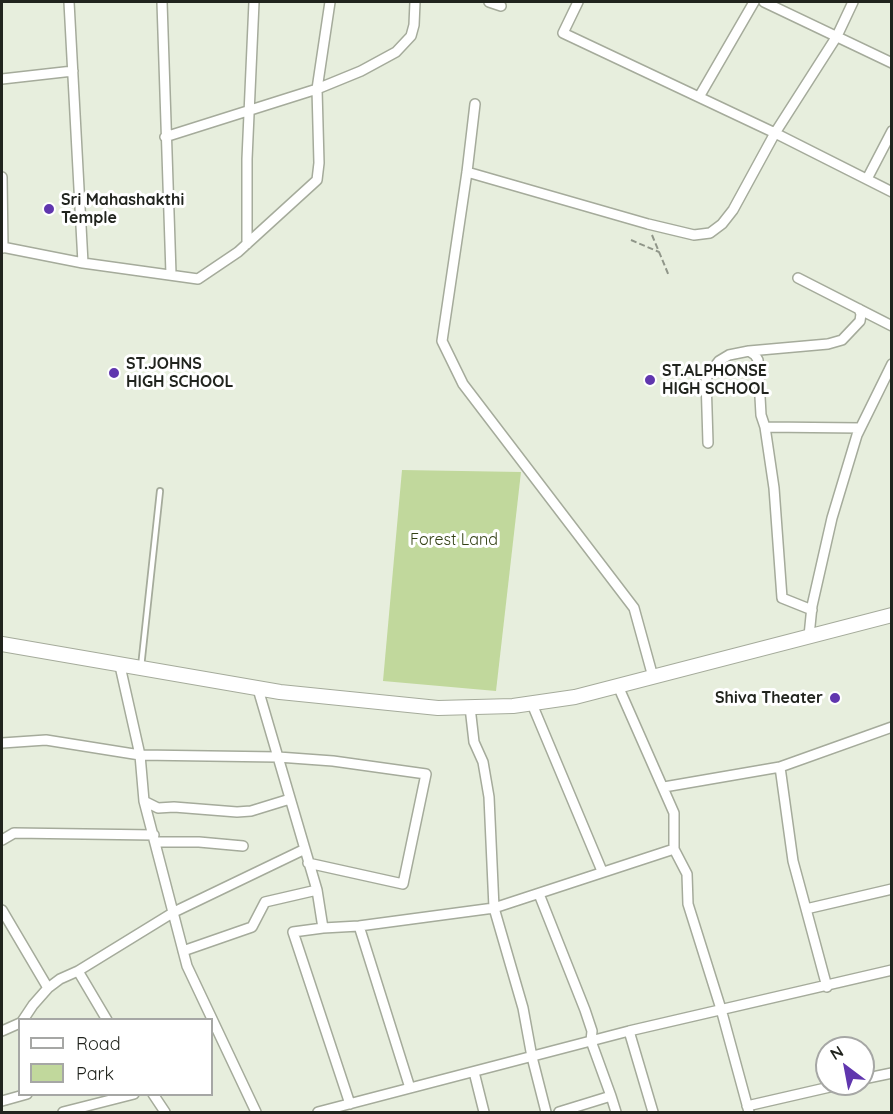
<!DOCTYPE html>
<html>
<head>
<meta charset="utf-8">
<style>
	body { margin:0 }
	#map { position:relative; width:893px; height:1114px; overflow:hidden; background:#e7eedd; font-family:Quicksand,sans-serif }
	canvas { display:block }
	.frame { position:absolute; inset:0; border:3px solid #21241e; pointer-events:none }
	.legend { position:absolute; left:18px; top:1018px; width:195px; height:78px; box-sizing:border-box; background:#fff; border:2px solid #a6a7a5; margin:0; padding:8px 10px; list-style:none; font-size:18px; color:#21241e }
	.legend li { display:flex; align-items:center; gap:12px; height:30px }
	.legend b { width:30px; border:2px solid #a6a7a5 }
	.north { position:absolute; left:815px; top:1036px; width:60px; height:60px; box-sizing:border-box; background:#fff; border:2px solid #a6a7a5; border-radius:50%; rotate:328deg; font-size:16px; font-weight:700; line-height:24px; text-align:center; color:#21241e }
	.north::after { content:''; display:block; margin:auto; width:21px; height:27px; background:#6036ae; clip-path:polygon(50% 0,100% 100%,50% 72%,0 100%) }
</style>
</head>
<body>
<div id="map">
<canvas width="893" height="1114"></canvas>
<div class="frame"></div>
<ul class="legend">
<li><b style="height:8px;background:#fff"></b>Road</li>
<li><b style="height:16px;background:#c1d89c"></b>Park</li>
</ul>
<div class="north">N</div>
</div>
<script>
const ctx = document.querySelector('canvas').getContext('2d');
ctx.lineJoin = 'round';
function fill(path, color) {
  ctx.fillStyle = color;
  ctx.fill(path, 'evenodd');
}
function toPath(rows) {
  const path = new Path2D();
  for (const r of rows) {
    path.moveTo(r[0], r[1]);
    for (let i = 2; i < r.length; i += 2) path.lineTo(r[i], r[i + 1]);
  }
  return path;
}
function strokePath(path, color, width, dash) {
  ctx.strokeStyle = color;
  ctx.lineWidth = width;
  ctx.lineCap = dash ? 'butt' : 'round';
  ctx.setLineDash(dash || []);
  ctx.stroke(path);
}
function label(font, color, halo, rows, align = 'center') {
  ctx.font = font + ' Quicksand,sans-serif';
  ctx.lineWidth = 6;
  ctx.setLineDash([]);
  ctx.textBaseline = 'middle';
  ctx.strokeStyle = halo;
  ctx.fillStyle = color;
  for (const [text, x, y, turn = 0] of rows) {
    ctx.save();
    ctx.translate(x, y);
    ctx.rotate((+turn || 0) * Math.PI / 180);
    ctx.textAlign = isNaN(turn) ? turn : align;
    if (halo) ctx.strokeText(text, 0, 0);
    ctx.fillText(text, 0, 0);
    ctx.restore();
  }
}
fill(toPath([
	[402,470,521,472,496,691,383,681]
]), '#c1d89c');
const lane = toPath([
	[141,667,160,491]
]);
const street = toPath([
	[69,2,83,263],
	[162,2,171,274],
	[330,2,317,89,361,71,396,52,411,36,414,25,415,2],
	[489,2,501,6],
	[578,2,563,33,775,133,892,192],
	[764,2,892,63],
	[2,79,73,71],
	[699,97,754,2],
	[475,104,467,172,442,341,463,384,634,608,653,677],
	[467,172,648,224,694,235,710,233,722,224,733,210,775,133,837,36,853,2],
	[2,177,3,248],
	[867,179,892,131],
	[247,244,247,159,254,2],
	[2,247,83,263,198,279,238,252,317,180,319,163,317,89,165,137],
	[798,278,892,326],
	[765,427,860,428],
	[708,443,706,378,719,361,729,355,749,351],
	[812,610,782,598,774,488,765,427,761,415,758,360,755,355,749,351,828,344,842,340,860,321,861,314,859,309],
	[809,636,812,606,832,518,857,435,892,364],
	[120,666,140,755,144,801,187,966,256,1112],
	[618,686,674,813,674,849,687,874,688,904,721,1009,749,1112],
	[258,689,317,890,323,928,293,932,350,1104],
	[532,704,602,871],
	[470,707,474,742,483,762,489,797,494,908,523,1008,532,1057,546,1112],
	[2,743,46,740,140,755,278,757,333,761,426,774,403,884,308,863],
	[664,787,780,767],
	[144,801,158,808,174,807,237,812,251,811,290,799],
	[2,840,14,833,154,835],
	[155,842,199,842,243,846],
	[539,894,585,1010,592,1031,591,1041,611,1096,559,1112],
	[806,909,793,861,780,767,892,727],
	[2,910,48,988],
	[359,926,410,1088],
	[323,928,359,926,494,908,674,849],
	[183,951,252,927,265,902,317,890],
	[78,971,107,1020],
	[827,987,806,909,892,889],
	[23,1020,33,1005,48,988,60,979,78,971,174,912,305,849],
	[2,1031,20,1023],
	[629,1031,653,1112],
	[474,1072,484,1112],
	[863,1079,892,1073],
	[153,1094,165,1112],
	[611,1096,616,1112],
	[2,1101,27,1094],
	[747,1106,843,1084],
	[63,1112,134,1094],
	[318,1112,629,1031,892,970]
]);
const secondary = toPath([
	[2,644,280,692,438,708,513,706,575,697,892,615]
]);
strokePath(lane, '#a5ab9b', 8);
strokePath(street, '#a5ab9b', 12);
strokePath(secondary, '#a5ab9b', 16);
strokePath(toPath([
	[652,235,669,276],
	[631,240,659,252]
]), '#909689', 2, [6, 3]);
strokePath(lane, '#fff', 4.5);
strokePath(street, '#fff', 9);
strokePath(secondary, '#fff', 14);
for (const [x, y, r, color] of [
	[49,209,6,"#6036ae"],
	[114,373,6,"#6036ae"],
	[650,380,6,"#6036ae"],
	[835,698,6,"#6036ae"]
]) {
  const dot = new Path2D();
  dot.arc(x, y, r, 0, 2 * Math.PI);
  ctx.fillStyle = color;
  ctx.fill(dot);
  strokePath(dot, '#fff', 2);
}
label('bold 16px', '#21241e', '#fff', [
	["Sri Mahashakthi",61,200],
	["Temple",61,218],
	["ST.JOHNS",126,364],
	["HIGH SCHOOL",126,382],
	["ST.ALPHONSE",662,371],
	["HIGH SCHOOL",662,389],
	["Shiva Theater",823,698,"right"]
], 'left');
label('16px', '#334114', '#fff', [
	["Forest Land",454,540]
]);
</script>
</body>
</html>
